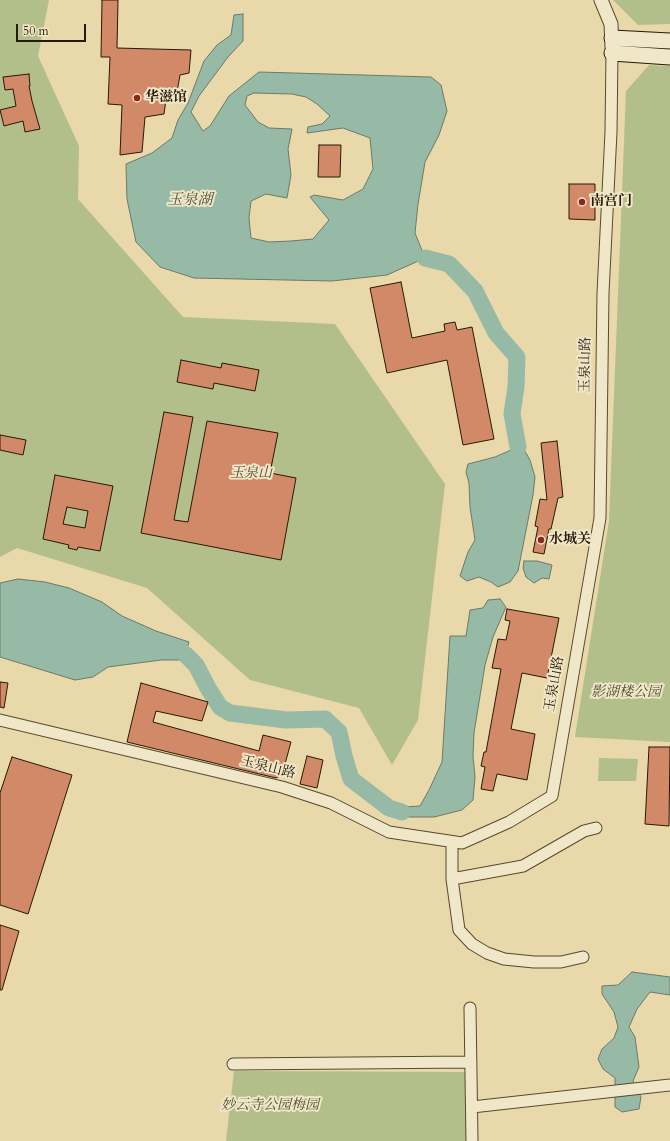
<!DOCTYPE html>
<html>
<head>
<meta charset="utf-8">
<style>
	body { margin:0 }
	#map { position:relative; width:670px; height:1141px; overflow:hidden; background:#e8d8aa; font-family:Cardo,serif }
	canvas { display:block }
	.scale { position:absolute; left:16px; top:24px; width:70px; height:18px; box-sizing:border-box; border:2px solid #271907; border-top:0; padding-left:5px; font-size:12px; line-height:14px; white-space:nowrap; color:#271907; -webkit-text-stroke:3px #f0e6c8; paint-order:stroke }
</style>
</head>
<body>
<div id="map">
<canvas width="670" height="1141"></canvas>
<div class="scale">50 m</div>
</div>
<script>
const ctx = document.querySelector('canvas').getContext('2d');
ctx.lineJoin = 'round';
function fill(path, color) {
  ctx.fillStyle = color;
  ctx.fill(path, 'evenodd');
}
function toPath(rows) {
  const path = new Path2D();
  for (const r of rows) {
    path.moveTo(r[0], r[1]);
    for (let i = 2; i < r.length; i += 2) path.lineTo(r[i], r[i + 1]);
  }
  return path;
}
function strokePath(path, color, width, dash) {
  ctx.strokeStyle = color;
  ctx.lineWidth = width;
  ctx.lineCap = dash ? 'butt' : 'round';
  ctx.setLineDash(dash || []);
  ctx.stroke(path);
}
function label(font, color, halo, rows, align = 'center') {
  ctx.font = font + ' Cardo,"Noto Serif SC",serif';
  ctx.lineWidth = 4;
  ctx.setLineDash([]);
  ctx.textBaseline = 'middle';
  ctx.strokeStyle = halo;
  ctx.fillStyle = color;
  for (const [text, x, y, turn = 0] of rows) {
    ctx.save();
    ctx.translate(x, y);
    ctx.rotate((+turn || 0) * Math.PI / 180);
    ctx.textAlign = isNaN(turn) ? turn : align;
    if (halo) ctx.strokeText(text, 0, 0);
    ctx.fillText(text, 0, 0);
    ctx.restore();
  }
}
fill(toPath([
	[0,0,49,0,38,56,79,146,78,199,183,317,335,324,445,484,418,720,392,765,359,708,250,680,147,588,17,548,0,557],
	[613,0,670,0,670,24,638,25],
	[649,65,670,66,670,742,575,737,609,521,626,91],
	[599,758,638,759,636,781,598,781],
	[234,1071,469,1072,470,1141,226,1141]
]), '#b3bf8b');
const water = toPath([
	[243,14,243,41,228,57,199,96,191,112,203,131,210,126,229,96,259,72,431,77,441,85,447,111,439,135,425,162,418,204,415,233,425,258,387,275,332,281,194,278,160,267,136,242,127,199,126,164,152,153,172,138,178,120,188,103,204,61,217,45,231,35,234,15,243,14],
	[254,93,292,94,306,97,317,104,330,116,322,124,308,127,307,133,343,128,370,138,373,169,363,189,343,200,314,195,310,197,329,220,313,239,291,241,269,242,251,238,249,218,251,201,266,194,287,198,291,175,288,149,292,129,269,128,258,122,245,105,247,96,254,93],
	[518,447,523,448,530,460,535,477,533,495,518,571,510,582,498,587,491,582,479,577,467,581,460,576,468,552,475,540,470,507,469,483,466,472,468,464,495,457,518,447],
	[524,561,537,561,552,565,549,579,542,578,534,583,526,577,523,568,524,561],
	[18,579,45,582,69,588,102,602,122,616,156,631,189,642,183,660,161,660,108,667,93,677,75,680,0,657,0,583,18,579],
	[500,599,506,607,493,637,485,665,474,733,473,756,475,777,473,800,462,810,434,817,402,817,403,807,420,806,429,790,442,762,450,636,466,636,470,610,483,608,488,600,500,599],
	[632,972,670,977,670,995,650,992,637,1009,629,1027,635,1037,639,1067,633,1081,641,1097,639,1109,622,1112,615,1107,615,1078,603,1069,598,1059,602,1049,614,1038,618,1027,614,1012,602,994,602,986,618,985,632,972]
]);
fill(water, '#97baa7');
strokePath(water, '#6a7a67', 1);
strokePath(toPath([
	[425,258,449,264,475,291,496,333,517,357,516,387,512,414,518,447],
	[185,654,196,665,208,688,220,707,230,713,286,720,325,719,339,732,344,756,351,779,389,808,402,812]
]), '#97baa7', 17);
const building = toPath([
	[102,0,118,0,117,48,191,50,189,73,180,75,177,92,167,92,164,114,145,117,142,152,120,155,122,105,108,104,110,57,101,57,102,0],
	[29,74,30,86,29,86,32,101,40,129,25,132,23,121,4,126,0,110,16,106,13,89,5,90,3,77,29,74],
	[319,145,341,145,340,177,318,177,319,145],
	[569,184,595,184,595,220,569,219,569,184],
	[401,282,412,338,445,331,444,324,455,322,457,330,472,327,494,439,463,445,447,360,387,373,370,288,401,282],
	[181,360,221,368,222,363,259,370,255,391,214,383,213,389,177,382,181,360],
	[164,412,193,417,174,520,188,522,207,421,278,433,270,473,296,478,281,560,141,533,164,412],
	[0,435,26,440,23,455,0,450,0,435],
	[557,441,563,497,558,498,551,529,549,529,544,554,533,552,538,527,535,526,540,499,547,500,541,443,557,441],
	[55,475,113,486,100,551,78,547,77,550,68,548,69,545,43,539,55,475],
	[67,507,88,511,85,528,63,524,67,507],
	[507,609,559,618,547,678,522,673,511,729,535,734,527,780,497,774,493,791,481,789,485,767,481,766,484,752,486,752,501,669,492,668,498,639,506,640,510,621,505,620,507,609],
	[0,682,8,683,4,708,0,707,0,682],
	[141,683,208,702,202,721,156,711,153,722,259,751,263,735,291,742,282,775,276,778,127,742,141,683],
	[649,747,670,747,669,826,645,824,649,747],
	[307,756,323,760,317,788,300,784,307,756],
	[12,757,72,775,28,914,0,905,0,793,12,757],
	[0,925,19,931,2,990,0,990,0,925]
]);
fill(building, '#d28967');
strokePath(building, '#271907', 1);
const minor = toPath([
	[0,720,282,787,331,803,389,832,462,843,509,822,552,796,600,518,603,293,611,132,612,53],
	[452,842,452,879,459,930,472,944,487,953,504,959,534,962,561,962,583,957],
	[452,879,523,866,584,831,596,828],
	[470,1008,472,1141],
	[233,1064,471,1062],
	[472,1107,670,1085]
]);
const tertiary = toPath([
	[601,0,611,24,612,47]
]);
const secondary = toPath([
	[612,38,670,41],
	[612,53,670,57]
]);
strokePath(minor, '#574930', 13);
strokePath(tertiary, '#574930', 15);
strokePath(secondary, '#271907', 17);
strokePath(minor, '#f0e6c8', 11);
strokePath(tertiary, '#f0e6c8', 13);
strokePath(secondary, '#f0e6c8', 15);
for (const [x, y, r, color] of [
	[137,98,4,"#8f2418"],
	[582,202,4,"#8f2418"],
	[541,540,4,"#8f2418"]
]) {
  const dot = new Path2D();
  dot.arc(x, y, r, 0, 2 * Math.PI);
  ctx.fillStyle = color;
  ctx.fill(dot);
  strokePath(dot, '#f0e6c8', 1.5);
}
label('bold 14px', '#271907', '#f0e6c8', [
	["华滋馆",145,98],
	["南宫门",590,202],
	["水城关",549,540]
], 'left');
label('14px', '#271907', '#f0e6c8', [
	["玉泉山路",586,365,-89],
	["玉泉山路",555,684,-80],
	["玉泉山路",268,768,14]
]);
label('italic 14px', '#514b2f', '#f0e6c8', [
	["玉泉山",251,474],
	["影湖楼公园",626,693],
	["妙云寺公园梅园",270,1106]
]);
label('italic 15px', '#4e513f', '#f0e6c8', [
	["玉泉湖",190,201]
]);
</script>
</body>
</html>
